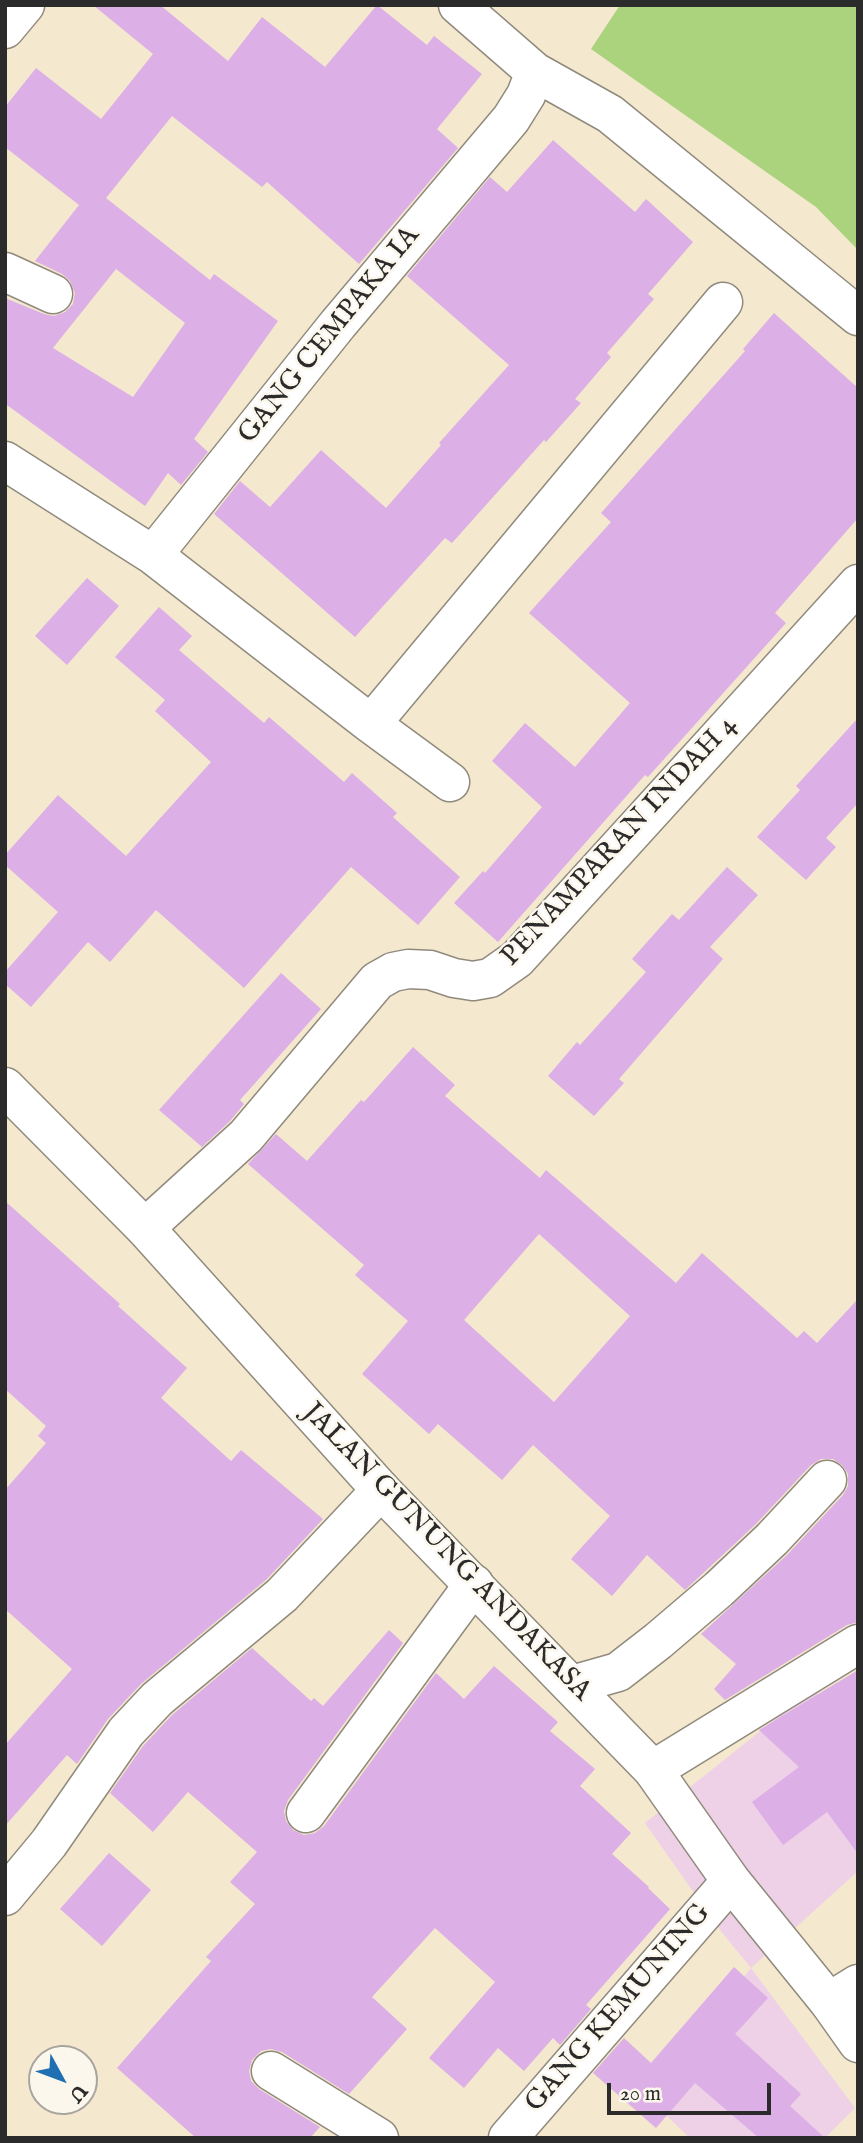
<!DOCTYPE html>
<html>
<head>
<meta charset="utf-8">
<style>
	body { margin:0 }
	#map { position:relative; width:863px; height:2143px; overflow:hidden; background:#f4e8cf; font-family:"IM FELL English",serif }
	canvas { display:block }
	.frame { position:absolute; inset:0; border:7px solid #2b2b2b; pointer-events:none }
	.north { position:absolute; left:28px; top:2045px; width:70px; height:70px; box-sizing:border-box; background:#fbf7ec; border:2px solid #a8a59f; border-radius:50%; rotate:131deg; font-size:19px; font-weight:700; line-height:28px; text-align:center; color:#2b2b2b }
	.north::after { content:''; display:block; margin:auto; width:24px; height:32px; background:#1f6fb2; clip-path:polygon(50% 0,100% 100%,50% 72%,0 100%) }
	.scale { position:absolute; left:607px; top:2083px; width:164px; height:32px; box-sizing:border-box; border:4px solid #2b2b2b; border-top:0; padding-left:9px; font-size:21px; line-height:24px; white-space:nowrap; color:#2b2b2b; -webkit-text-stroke:5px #fbf7ec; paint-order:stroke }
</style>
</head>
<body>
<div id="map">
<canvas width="863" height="2143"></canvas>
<div class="frame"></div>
<div class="north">U</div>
<div class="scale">20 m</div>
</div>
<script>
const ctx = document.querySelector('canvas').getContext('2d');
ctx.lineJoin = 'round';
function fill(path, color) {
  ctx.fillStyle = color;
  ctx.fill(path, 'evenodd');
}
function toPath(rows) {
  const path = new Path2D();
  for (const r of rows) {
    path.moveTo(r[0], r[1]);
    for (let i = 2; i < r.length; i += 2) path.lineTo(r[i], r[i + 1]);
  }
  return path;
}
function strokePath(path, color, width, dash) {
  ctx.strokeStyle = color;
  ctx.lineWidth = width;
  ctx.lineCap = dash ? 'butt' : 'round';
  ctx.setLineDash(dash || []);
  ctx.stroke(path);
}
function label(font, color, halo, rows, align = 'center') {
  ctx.font = font + ' "IM FELL English",serif';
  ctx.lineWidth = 5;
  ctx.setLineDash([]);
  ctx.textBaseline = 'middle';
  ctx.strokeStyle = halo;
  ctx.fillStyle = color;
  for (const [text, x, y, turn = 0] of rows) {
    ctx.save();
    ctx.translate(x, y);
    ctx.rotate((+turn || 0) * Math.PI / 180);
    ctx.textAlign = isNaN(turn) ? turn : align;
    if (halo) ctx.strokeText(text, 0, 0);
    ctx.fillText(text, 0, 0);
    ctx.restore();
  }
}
fill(toPath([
	[813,1689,858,1738,858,1871,751,1968,855,2108,825,2138,690,2138,646,2096,751,1968,720,1930,645,1823]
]), '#eed0e7');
fill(toPath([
	[620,5,858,5,858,250,816,207,591,49]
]), '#abd37e');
fill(toPath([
	[93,5,160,5,228,61,262,17,325,67,377,5,427,45,434,36,482,74,437,129,458,148,359,264,267,182,262,187,172,116,106,198,210,280,214,274,278,321,194,439,208,452,181,485,168,473,145,506,7,405,5,408,5,298,44,314,54,316,65,312,73,304,75,293,70,281,62,274,35,261,79,205,5,147,5,107,36,68,101,119,153,54],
	[116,269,185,323,133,397,53,348],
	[553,140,635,212,646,199,693,242,648,294,654,299,607,353,611,357,575,399,581,403,546,442,544,440,452,543,445,538,355,637,214,514,240,481,270,507,321,450,386,508,441,445,439,443,509,365,407,276,490,177,507,192],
	[774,313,858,388,858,518,775,613,786,623,648,777,645,775,498,942,454,903,483,871,485,873,542,807,492,761,525,723,575,767,630,703,529,613,611,522,601,513,745,351,743,349],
	[87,578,119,606,67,665,35,636],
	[159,607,192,636,179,650,264,723,269,717,344,782,352,773,397,813,393,817,460,877,418,925,351,867,244,988,156,910,110,962,88,942,31,1007,5,984,5,972,58,912,5,865,5,855,58,795,126,856,211,762,155,711,165,700,115,657],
	[858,718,858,803,826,838,836,847,806,880,757,837,800,790,796,786],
	[727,867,758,895,710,947,723,959,619,1079,624,1083,594,1116,548,1076,577,1042,580,1045,646,972,632,959,672,914,679,920],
	[281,973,321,1009,240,1100,244,1104,230,1121,202,1147,159,1110],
	[413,1047,455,1085,445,1096,540,1178,546,1170,676,1283,702,1253,797,1338,804,1331,817,1343,858,1299,858,1622,847,1625,725,1700,714,1689,736,1664,701,1634,787,1555,843,1495,848,1486,848,1474,842,1465,833,1459,821,1459,811,1465,756,1524,685,1590,647,1555,612,1596,571,1559,610,1516,533,1445,502,1480,438,1424,429,1434,362,1374,408,1321,355,1275,364,1265,248,1164,276,1134,307,1161,361,1100,364,1102],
	[539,1234,630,1316,554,1402,464,1320],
	[5,1201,120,1304,118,1306,187,1368,161,1398,231,1461,241,1450,323,1519,267,1579,141,1684,108,1719,77,1764,67,1755,5,1826,5,1745,72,1669,5,1609,5,1490,46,1443,38,1436,46,1426,5,1389],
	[389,1630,403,1643,288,1800,284,1811,286,1821,293,1830,304,1835,315,1833,324,1826,436,1673,464,1699,494,1666,558,1722,550,1731,595,1769,580,1786,631,1833,612,1854,649,1887,648,1888,670,1909,586,2005,591,2009,560,2045,553,2038,524,2071,498,2048,464,2088,429,2058,495,1982,435,1928,372,1997,407,2029,349,2094,282,2052,271,2049,261,2051,252,2060,249,2071,251,2081,259,2089,320,2127,310,2138,196,2138,117,2068,211,1961,206,1957,255,1904,230,1882,257,1852,188,1792,153,1832,110,1793,143,1746,172,1715,252,1648,311,1701,314,1698,323,1706],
	[858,1670,858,1854,827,1812,783,1845,752,1802,799,1767,759,1730],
	[109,1853,151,1890,102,1946,60,1909],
	[734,1967,768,1998,735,2034,801,2094,790,2106,825,2138,759,2138,695,2083,656,2128,593,2073,624,2038,651,2063]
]), '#dcafe6');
const minor = toPath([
	[5,29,25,5],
	[535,72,610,114,858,316],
	[5,272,53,294],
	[5,461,153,555,371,724,450,782],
	[153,555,338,324,511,119,526,95,535,72,458,5],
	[371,724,723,302],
	[145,1228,246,1136,377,981,393,972,408,969,430,970,454,978,473,981,490,978,517,959,858,584],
	[572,1685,618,1672,658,1641,719,1589,772,1539,827,1480],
	[653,1770,858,1644],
	[306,1813,474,1584],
	[5,1896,49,1843,126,1732,157,1699,282,1595,381,1490],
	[829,2002,858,1984],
	[271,2071,379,2138],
	[508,2138,731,1881]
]);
const tertiary = toPath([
	[5,1087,145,1228,381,1490,653,1770,731,1881,829,2002,858,2043]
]);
strokePath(minor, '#908a7d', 41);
strokePath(tertiary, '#908a7d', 41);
strokePath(minor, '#fff', 38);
strokePath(tertiary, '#fff', 38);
label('28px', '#2b2b2b', '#fbf7ec', [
	["GANG CEMPAKA IA",330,336,-51],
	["PENAMPARAN INDAH 4",620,842,-47],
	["JALAN GUNUNG ANDAKASA",446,1553,46],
	["GANG KEMUNING",619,2009,-49]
]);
</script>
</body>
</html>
